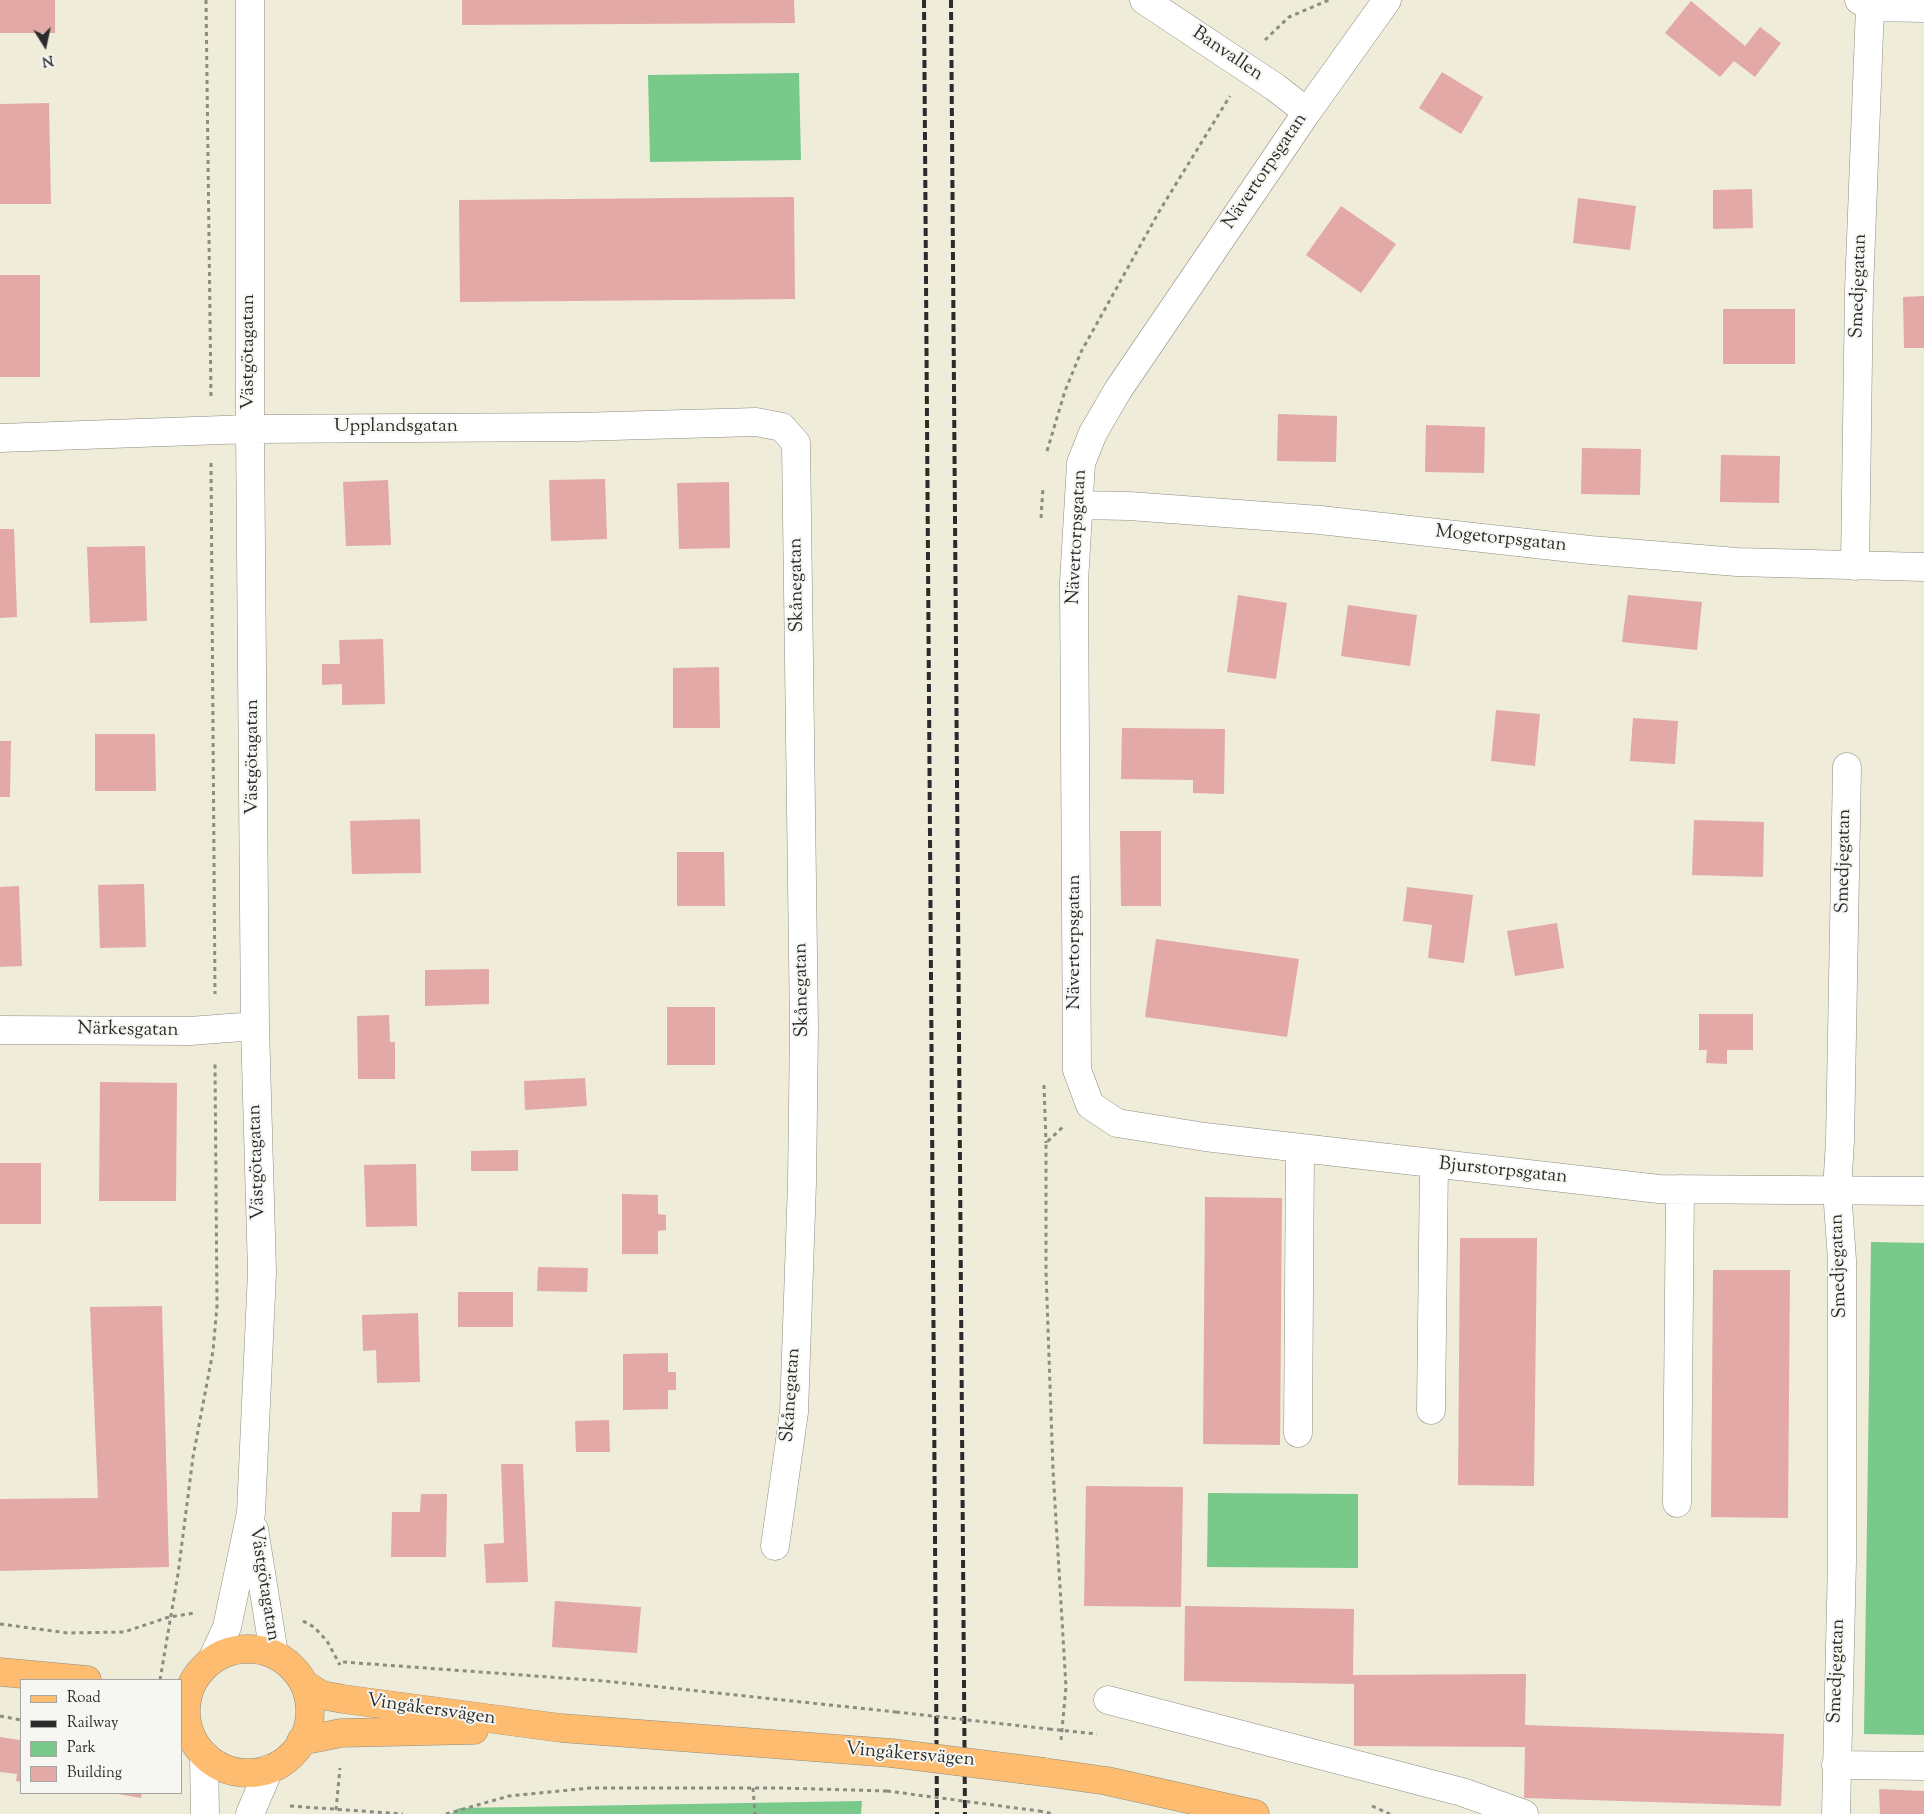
<!DOCTYPE html>
<html>
<head>
<meta charset="utf-8">
<style>
	body { margin:0 }
	#map { position:relative; width:1924px; height:1814px; overflow:hidden; background:#efecd9; font-family:"Sorts Mill Goudy",serif }
	canvas { display:block }
	.legend { position:absolute; left:20px; top:1679px; width:162px; height:115px; box-sizing:border-box; background:#f6f6f2; border:1px solid #a5a5a2; margin:0; padding:6px 9px; list-style:none; font-size:15px; color:#2b2b2b }
	.legend li { display:flex; align-items:center; gap:10px; height:25px }
	.legend b { width:25px; border:1px solid #a5a5a2 }
	.north { position:absolute; left:20px; top:20px; width:50px; height:50px; -webkit-text-stroke:4px #f6f6f2; paint-order:stroke; rotate:170deg; font-size:14px; font-weight:700; line-height:20px; text-align:center; color:#2b2b2b }
	.north::after { content:''; display:block; margin:auto; width:18px; height:22px; background:#2b2b2b; clip-path:polygon(50% 0,100% 100%,50% 72%,0 100%) }
</style>
</head>
<body>
<div id="map">
<canvas width="1924" height="1814"></canvas>
<ul class="legend">
<li><b style="height:6px;background:#febc70"></b>Road</li>
<li><b style="height:6px;background:#2b2b2b"></b>Railway</li>
<li><b style="height:14px;background:#79c98b"></b>Park</li>
<li><b style="height:14px;background:#e3a9a6"></b>Building</li>
</ul>
<div class="north">N</div>
</div>
<script>
const ctx = document.querySelector('canvas').getContext('2d');
ctx.lineJoin = 'round';
function fill(path, color) {
  ctx.fillStyle = color;
  ctx.fill(path, 'evenodd');
}
function toPath(rows) {
  const path = new Path2D();
  for (const r of rows) {
    if (r.length === 3) {
      path.moveTo(r[0] + r[2], r[1]);
      path.arc(r[0], r[1], r[2], 0, 2 * Math.PI);
      continue;
    }
    path.moveTo(r[0], r[1]);
    for (let i = 2; i < r.length; i += 2) path.lineTo(r[i], r[i + 1]);
  }
  return path;
}
function strokePath(path, color, width, dash) {
  ctx.strokeStyle = color;
  ctx.lineWidth = width;
  ctx.lineCap = dash ? 'butt' : 'round';
  ctx.setLineDash(dash || []);
  ctx.stroke(path);
}
function label(font, color, halo, rows, align = 'center') {
  ctx.font = font + ' "Sorts Mill Goudy",serif';
  ctx.lineWidth = 4;
  ctx.setLineDash([]);
  ctx.textBaseline = 'middle';
  ctx.strokeStyle = halo;
  ctx.fillStyle = color;
  for (const [text, x, y, turn = 0] of rows) {
    ctx.save();
    ctx.translate(x, y);
    ctx.rotate((+turn || 0) * Math.PI / 180);
    ctx.textAlign = isNaN(turn) ? turn : align;
    if (halo) ctx.strokeText(text, 0, 0);
    ctx.fillText(text, 0, 0);
    ctx.restore();
  }
}
fill(toPath([
	[799,73,801,160,650,162,648,75],
	[1871,1242,1924,1243,1924,1735,1864,1734],
	[1208,1493,1358,1494,1358,1568,1207,1567],
	[862,1801,861,1814,451,1814,459,1808]
]), '#79c98b');
fill(toPath([
	[0,0,55,0,55,33,0,33],
	[462,0,794,0,795,23,462,25],
	[1691,1,1745,46,1760,27,1781,43,1755,77,1734,61,1720,77,1665,33],
	[1442,72,1483,97,1461,134,1419,108],
	[49,103,51,204,0,204,0,104],
	[1752,189,1753,228,1713,229,1713,190],
	[794,197,795,299,460,302,459,200],
	[1578,198,1636,206,1630,250,1573,243],
	[1341,206,1396,244,1361,293,1306,255],
	[0,275,40,275,40,377,0,377],
	[1924,296,1924,348,1904,348,1903,297],
	[1723,309,1795,309,1795,364,1723,364],
	[1278,414,1337,416,1336,462,1277,461],
	[1426,425,1485,427,1484,473,1425,472],
	[1582,448,1641,449,1640,495,1581,494],
	[1721,455,1780,456,1779,503,1720,502],
	[605,479,607,539,551,541,549,480],
	[388,480,391,545,346,546,343,482],
	[729,482,730,548,679,549,677,483],
	[0,529,14,529,17,617,0,618],
	[145,546,147,621,90,623,87,547],
	[1238,595,1287,603,1276,679,1227,672],
	[1628,595,1702,602,1697,650,1622,642],
	[1348,605,1417,615,1410,666,1341,656],
	[383,639,385,704,342,705,342,684,322,685,322,664,340,664,339,640],
	[719,667,720,728,673,728,673,668],
	[1496,710,1540,714,1535,766,1491,761],
	[1633,718,1678,721,1675,764,1630,761],
	[1122,728,1225,729,1224,794,1193,793,1193,780,1121,779],
	[95,734,155,734,156,791,95,791],
	[0,741,11,741,10,797,0,797],
	[420,819,421,873,352,874,350,821],
	[1694,820,1764,822,1763,877,1692,875],
	[1120,831,1161,831,1161,906,1121,906],
	[677,852,724,852,725,906,677,906],
	[144,884,146,947,100,948,98,885],
	[19,886,22,966,0,967,0,887],
	[1407,887,1473,895,1464,963,1428,958,1432,925,1403,921],
	[1557,923,1564,968,1515,976,1507,931],
	[1156,939,1299,959,1287,1037,1145,1017],
	[489,969,489,1004,425,1006,425,970],
	[667,1007,715,1007,715,1065,667,1065],
	[1699,1014,1753,1014,1753,1050,1727,1050,1727,1064,1706,1063,1707,1050,1699,1050],
	[389,1015,390,1042,395,1042,395,1079,358,1079,357,1016],
	[585,1078,587,1106,525,1110,524,1081],
	[100,1082,177,1083,176,1201,99,1201],
	[518,1150,518,1171,471,1171,471,1151],
	[0,1163,41,1163,41,1224,0,1224],
	[416,1164,417,1226,366,1227,364,1165],
	[622,1194,658,1195,658,1214,666,1215,666,1230,658,1231,658,1254,622,1254],
	[1205,1197,1282,1198,1280,1445,1203,1444],
	[1460,1238,1537,1238,1534,1486,1458,1485],
	[538,1267,588,1268,587,1292,537,1291],
	[1713,1270,1790,1270,1788,1518,1711,1517],
	[458,1292,513,1292,513,1327,458,1327],
	[162,1306,169,1567,0,1571,0,1499,98,1498,90,1307],
	[418,1313,420,1382,377,1383,376,1350,363,1351,362,1315],
	[668,1353,668,1372,676,1372,676,1390,668,1390,668,1409,623,1410,623,1354],
	[609,1420,610,1452,576,1452,575,1421],
	[501,1464,523,1464,528,1582,486,1583,484,1544,504,1543],
	[1086,1486,1183,1487,1181,1607,1084,1606],
	[421,1494,447,1494,446,1557,391,1557,392,1512,420,1512],
	[555,1601,641,1607,637,1653,552,1647],
	[1185,1606,1354,1609,1353,1675,1526,1674,1525,1725,1784,1734,1781,1806,1524,1798,1525,1747,1354,1746,1354,1684,1184,1681],
	[0,1737,20,1740,21,1782,16,1781,17,1774,0,1772],
	[1879,1789,1924,1791,1924,1814,1880,1814],
	[112,1793,142,1793,141,1798]
]), '#e3a9a6');
const minor = toPath([
	[1144,0,1275,87,1307,112],
	[1387,0,1307,112,1118,390,1093,433,1081,463,1074,582,1077,1070,1090,1105,1117,1123,1205,1137,1659,1189,1924,1191],
	[1859,0,1870,7,1924,8],
	[0,438,250,429,576,427,756,422,782,427,796,443,804,1028,802,1183,794,1412,775,1546],
	[1079,505,1129,506,1320,520,1590,550,1737,562,1924,567],
	[1855,566,1859,290,1870,7],
	[0,1030,190,1031,255,1026],
	[1431,1410,1434,1164],
	[1298,1433,1300,1149],
	[1677,1503,1680,1189],
	[254,1529,274,1654],
	[212,1660,227,1627,251,1513,262,1272,255,1026,250,429,250,0],
	[1108,1700,1462,1792,1524,1814],
	[204,1755,205,1814],
	[1836,1765,1924,1766],
	[250,1814,269,1769],
	[1836,1814,1842,1561,1842,1260,1837,1190,1840,1141,1847,767]
]);
const major = toPath([
	[248,1711,62],
	[0,1672,87,1680],
	[304,1684,322,1695,343,1699,561,1728,891,1753],
	[301,1741,341,1733,474,1730],
	[1044,1772,1107,1781,1255,1814]
]);
strokePath(minor, '#8d8c82', 29);
strokePath(major, '#8d8c82', 29);
strokePath(toPath([
	[206,0,211,397],
	[1265,40,1289,17,1329,0],
	[1047,451,1065,391,1081,352,1160,210,1230,96],
	[211,463,215,994],
	[1041,518,1043,487],
	[1044,1085,1046,1143],
	[303,1621,314,1627,327,1641,340,1665],
	[0,1624,68,1633,124,1632,169,1617,195,1613],
	[343,1662,604,1681,896,1712],
	[160,1680,178,1574,193,1457,213,1351,217,1306,215,1063],
	[0,1716,21,1720],
	[1049,1729,1097,1734],
	[1061,1740,1066,1687,1053,1470,1046,1272,1046,1143,1065,1125],
	[753,1788,755,1814],
	[290,1806,403,1814],
	[1372,1806,1390,1814],
	[336,1810,340,1768],
	[1039,1811,1054,1814],
	[446,1814,509,1796,590,1788,781,1788,887,1791]
]), '#8d8c82', 3, [4, 4]);
strokePath(minor, '#fff', 28);
strokePath(major, '#febc70', 28);
strokePath(toPath([
	[924,0,937,1814],
	[951,0,965,1814]
]), '#2b2b2b', 4, [8, 4]);
const majorBridge = toPath([
	[891,1753,1044,1772]
]);
strokePath(majorBridge, '#8d8c82', 29, []);
strokePath(toPath([
	[896,1712,1049,1729],
	[887,1791,1039,1811]
]), '#8d8c82', 3, [4, 4]);
strokePath(majorBridge, '#febc70', 28);
label('19px', '#2b2b2b', '#f6f6f2', [
	["Banvallen",1227,55,34],
	["Nävertorpsgatan",1266,172,-56],
	["Smedjegatan",1860,286,-88],
	["Västgötagatan",250,352,-90],
	["Upplandsgatan",396,428],
	["Nävertorpsgatan",1078,537,-87],
	["Mogetorpsgatan",1501,540,6],
	["Skånegatan",798,585,-91],
	["Västgötagatan",254,757,-90],
	["Smedjegatan",1845,861,-89],
	["Nävertorpsgatan",1076,942,-90],
	["Skånegatan",803,990,-91],
	["Närkesgatan",128,1031,1],
	["Västgötagatan",258,1162,-92],
	["Bjurstorpsgatan",1503,1172,6],
	["Smedjegatan",1840,1266,-92],
	["Skånegatan",792,1395,-86],
	["Västgötagatan",263,1584,81],
	["Smedjegatan",1838,1671,-88],
	["Vingåkersvägen",431,1711,8],
	["Vingåkersvägen",910,1756,5]
]);
</script>
</body>
</html>
